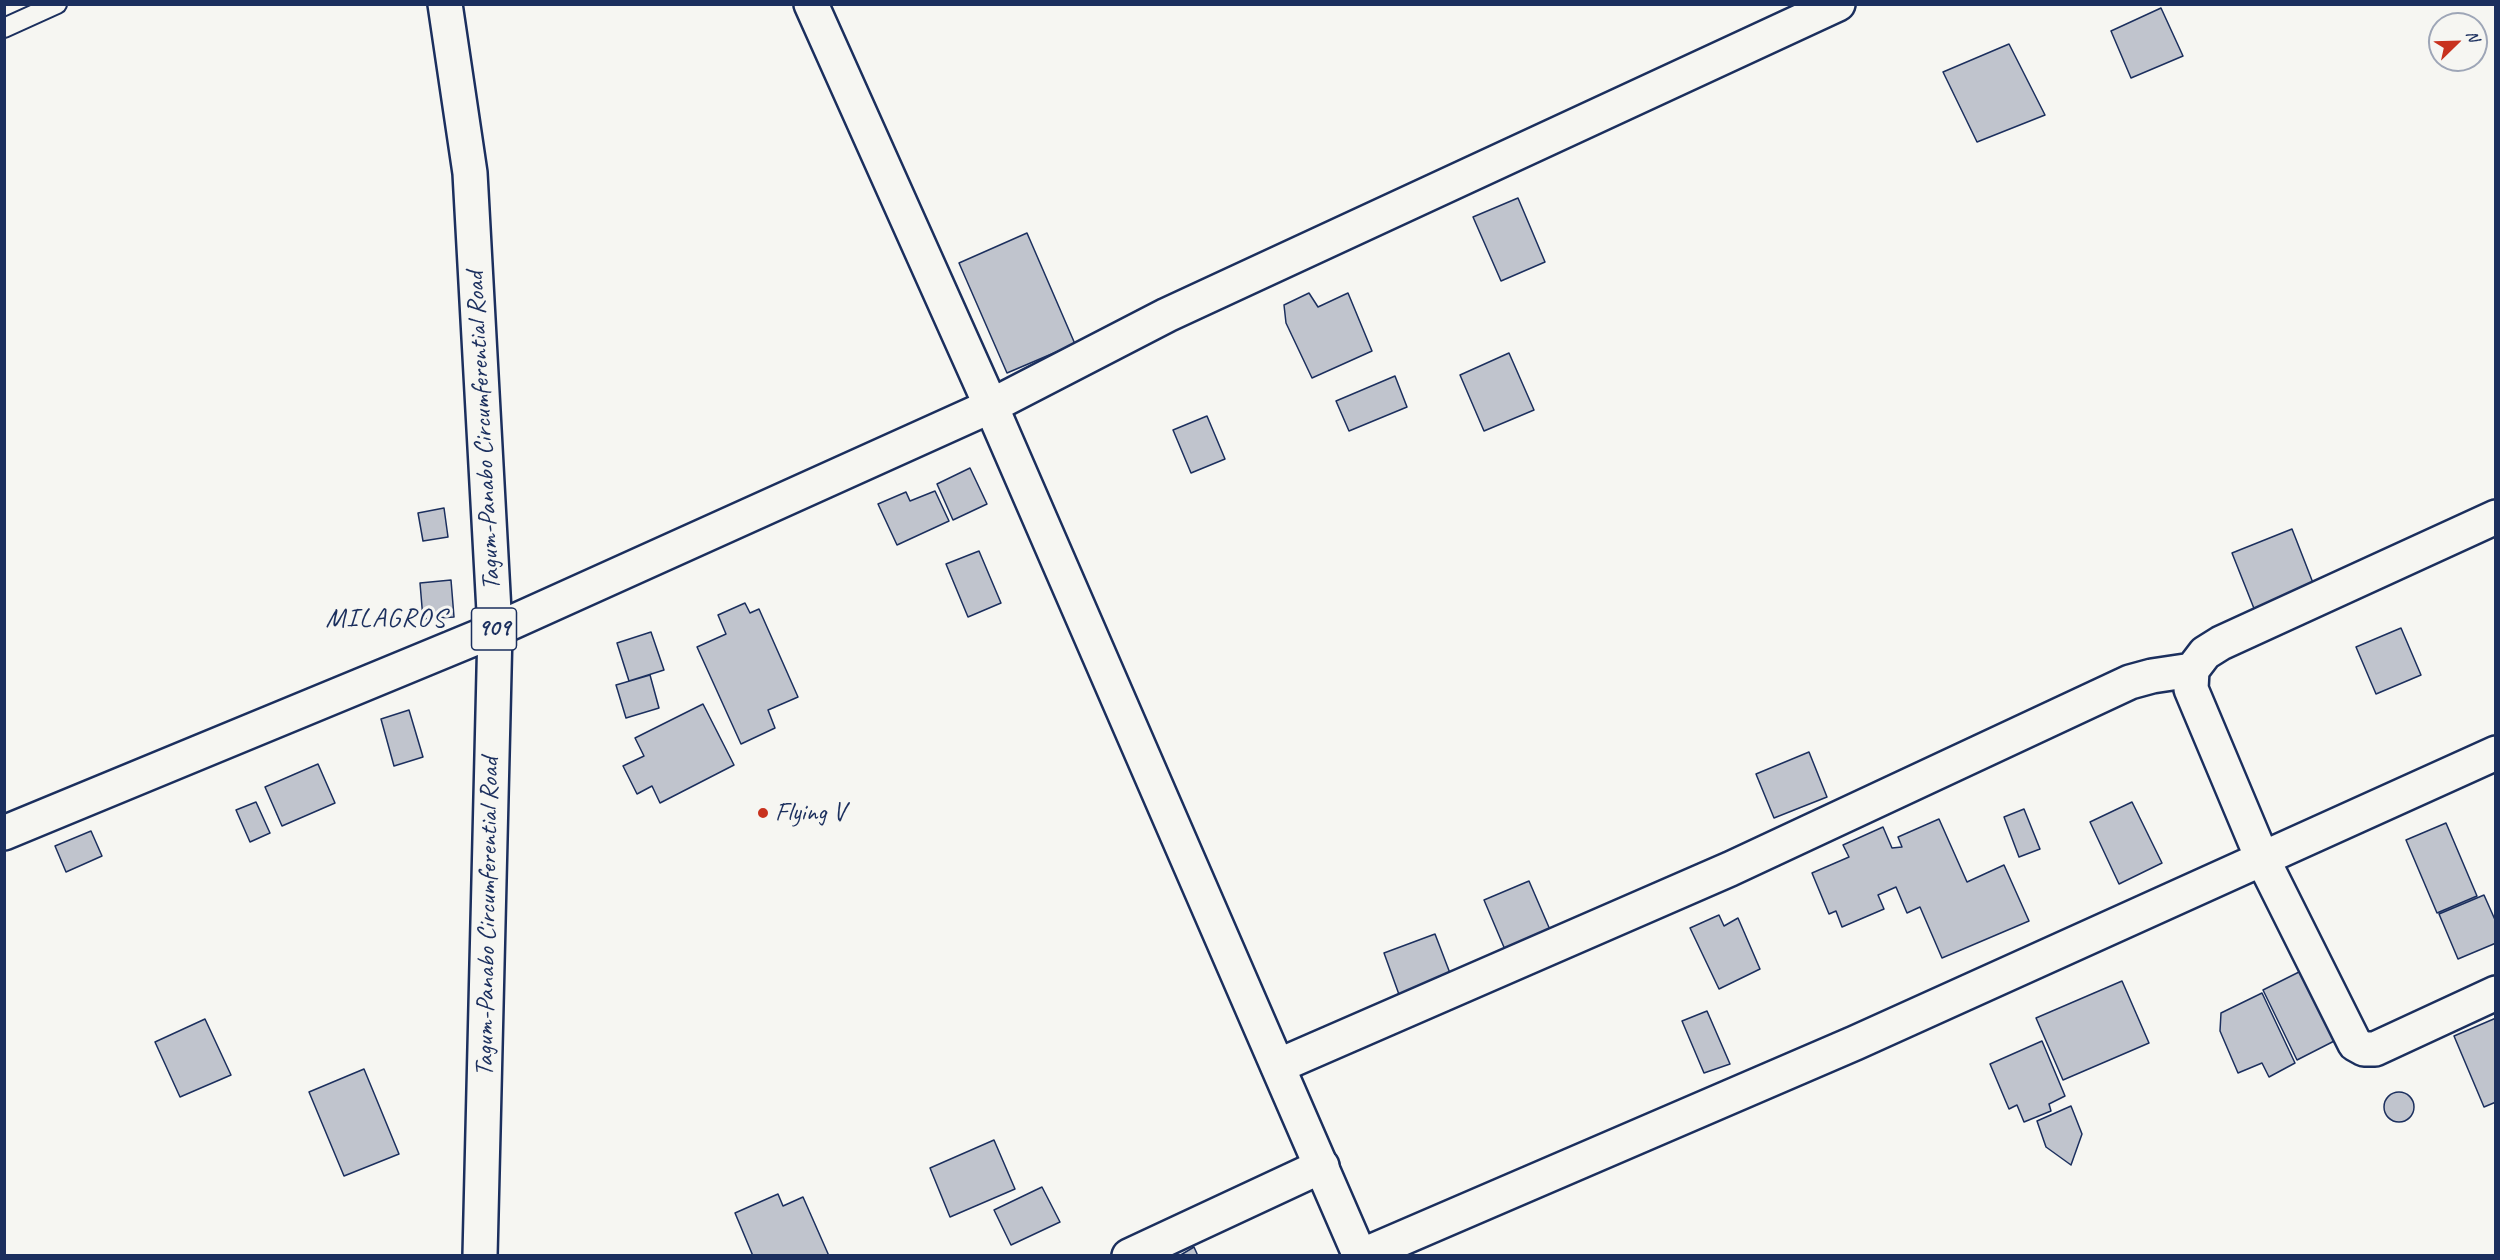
<!DOCTYPE html>
<html>
<head>
<meta charset="utf-8">
<style>
	body { margin:0 }
	#map { position:relative; width:2500px; height:1260px; overflow:hidden; background:#f6f6f2; font-family:Caveat,sans-serif }
	canvas { display:block }
	.frame { position:absolute; inset:0; border:6px solid #1b2f5e; pointer-events:none }
	.north { position:absolute; left:2428px; top:12px; width:60px; height:60px; box-sizing:border-box; background:#f6f6f2; border:2px solid #9ea6b7; border-radius:50%; rotate:67deg; font-size:16px; font-weight:700; line-height:24px; text-align:center; color:#1b2f5e }
	.north::after { content:''; display:block; margin:auto; width:21px; height:27px; background:#c8321e; clip-path:polygon(50% 0,100% 100%,50% 72%,0 100%) }
</style>
</head>
<body>
<div id="map">
<canvas width="2500" height="1260"></canvas>
<div class="frame"></div>
<div class="north">N</div>
</div>
<script>
const ctx = document.querySelector('canvas').getContext('2d');
ctx.lineJoin = 'round';
function fill(path, color) {
  ctx.fillStyle = color;
  ctx.fill(path, 'evenodd');
}
function toPath(rows) {
  const path = new Path2D();
  for (const r of rows) {
    if (r.length === 3) {
      path.moveTo(r[0] + r[2], r[1]);
      path.arc(r[0], r[1], r[2], 0, 2 * Math.PI);
      continue;
    }
    path.moveTo(r[0], r[1]);
    for (let i = 2; i < r.length; i += 2) path.lineTo(r[i], r[i + 1]);
  }
  return path;
}
function strokePath(path, color, width, dash) {
  ctx.strokeStyle = color;
  ctx.lineWidth = width;
  ctx.lineCap = dash ? 'butt' : 'round';
  ctx.setLineDash(dash || []);
  ctx.stroke(path);
}
function label(font, color, halo, rows, align = 'center') {
  ctx.font = font + ' Caveat,sans-serif';
  ctx.lineWidth = 6;
  ctx.setLineDash([]);
  ctx.textBaseline = 'middle';
  ctx.strokeStyle = halo;
  ctx.fillStyle = color;
  for (const [text, x, y, turn = 0] of rows) {
    ctx.save();
    ctx.translate(x, y);
    ctx.rotate((+turn || 0) * Math.PI / 180);
    ctx.textAlign = isNaN(turn) ? turn : align;
    if (halo) ctx.strokeText(text, 0, 0);
    ctx.fillText(text, 0, 0);
    ctx.restore();
  }
}
const building = toPath([
	[2161,8,2183,56,2131,78,2111,31,2161,8],
	[2009,44,2045,115,1977,142,1943,72,2009,44],
	[1518,198,1545,262,1501,281,1473,217,1518,198],
	[1027,233,1075,344,1007,373,959,263,1027,233],
	[1309,293,1318,307,1348,293,1372,351,1312,378,1286,323,1284,305,1309,293],
	[1509,353,1534,410,1484,431,1460,375,1509,353],
	[1395,376,1407,407,1349,431,1336,401,1395,376],
	[1207,416,1225,459,1191,473,1173,430,1207,416],
	[970,468,987,504,953,520,937,484,970,468],
	[935,491,949,521,897,545,878,504,906,492,910,501,935,491],
	[444,508,448,537,423,541,418,513,444,508],
	[2292,529,2315,588,2255,611,2232,553,2292,529],
	[979,551,1001,603,968,617,946,564,979,551],
	[451,580,454,617,423,619,420,583,451,580],
	[745,603,750,613,759,609,798,697,768,710,775,728,741,744,697,647,726,634,718,615,745,603],
	[2401,628,2421,675,2376,694,2356,647,2401,628],
	[651,632,664,670,629,681,617,643,651,632],
	[650,675,659,708,626,718,616,685,650,675],
	[703,704,734,765,660,803,652,786,637,794,623,766,644,756,635,738,703,704],
	[409,710,423,757,394,766,381,719,409,710],
	[1809,752,1827,797,1774,818,1756,774,1809,752],
	[318,764,335,803,282,826,265,787,318,764],
	[256,802,270,833,250,842,236,810,256,802],
	[2132,802,2162,863,2119,884,2090,822,2132,802],
	[2024,809,2040,849,2019,857,2004,817,2024,809],
	[1939,819,1967,882,2004,865,2029,921,1942,958,1920,907,1907,913,1896,887,1878,895,1884,909,1842,927,1836,911,1829,914,1812,873,1849,857,1843,845,1883,827,1892,848,1902,847,1898,837,1939,819],
	[2446,823,2477,896,2437,913,2406,840,2446,823],
	[91,831,102,856,66,872,55,846,91,831],
	[1529,881,1551,932,1506,952,1484,900,1529,881],
	[2484,895,2496,922,2496,943,2458,959,2439,914,2484,895],
	[1719,915,1724,926,1738,918,1760,969,1719,989,1690,928,1719,915],
	[1435,934,1453,981,1401,1000,1384,953,1435,934],
	[2313,965,2346,1035,2297,1060,2263,990,2313,965],
	[2122,981,2149,1043,2063,1080,2036,1018,2122,981],
	[2262,993,2295,1063,2269,1077,2262,1063,2238,1073,2220,1031,2221,1013,2262,993],
	[1707,1011,1730,1064,1704,1073,1682,1021,1707,1011],
	[2496,1018,2496,1102,2484,1107,2454,1036,2496,1018],
	[205,1019,231,1075,180,1097,155,1042,205,1019],
	[2042,1041,2065,1096,2049,1104,2051,1111,2024,1122,2017,1105,2009,1109,1990,1064,2042,1041],
	[364,1069,399,1154,344,1176,309,1092,364,1069],
	[2399,1107,15],
	[2071,1106,2082,1134,2071,1165,2046,1147,2037,1121,2071,1106],
	[994,1140,1015,1189,950,1217,930,1168,994,1140],
	[1042,1187,1060,1222,1011,1245,994,1210,1042,1187],
	[778,1194,783,1206,803,1197,829,1256,753,1256,735,1213,778,1194],
	[1194,1247,1198,1256,1179,1256,1194,1247]
]);
fill(building, '#c0c4cd');
strokePath(building, '#1b2f5e', 1.5);
const lane = toPath([
	[4,28,57,4]
]);
const street = toPath([
	[2496,517,2221,643,2205,653,2192,670,2191,689,2262,858,2355,1044,2364,1049,2375,1049,2496,993],
	[4,833,495,630,991,406,1167,315,1838,4],
	[1278,1066,1730,869,2130,682,2152,676,2192,670],
	[1129,1256,1322,1166],
	[1361,1256,1855,1043,2496,753]
]);
const secondary = toPath([
	[811,4,991,406,1360,1256]
]);
const primary = toPath([
	[445,4,470,173,495,630,480,1256]
]);
strokePath(lane, '#1b2f5e', 22);
strokePath(street, '#1b2f5e', 38);
strokePath(secondary, '#1b2f5e', 38);
strokePath(primary, '#1b2f5e', 38);
strokePath(lane, '#f6f6f2', 18);
strokePath(street, '#f6f6f2', 33);
strokePath(secondary, '#f6f6f2', 33);
strokePath(primary, '#f6f6f2', 33);
for (const [x, y, r, color] of [
	[763,813,6,"#c8321e"]
]) {
  const dot = new Path2D();
  dot.arc(x, y, r, 0, 2 * Math.PI);
  ctx.fillStyle = color;
  ctx.fill(dot);
  strokePath(dot, '#f6f6f2', 2);
}
for (const [x, y, w] of [
	[494,629,45]
]) {
  const box = new Path2D();
  box.roundRect(x - w / 2, y - 21, w, 42, 4.5);
  ctx.fillStyle = '#f6f6f2';
  ctx.fill(box);
  strokePath(box, '#1b2f5e', 1.5);
}
label('bold 24px', '#1b2f5e', null, [
	["909",494,629]
]);
label('26px', '#1b2f5e', '#f6f6f2', [
	["Tagum-Panabo Circumferential Road",484,431,-93],
	["Tagum-Panabo Circumferential Road",488,917,-89]
]);
label('26px', '#1b2f5e', '#f6f6f2', [
	["Flying V",775,813]
], 'left');
ctx.letterSpacing = '1.5px';
label('27px', '#1b2f5e', '#f6f6f2', [
	["MILAGROS",386,619]
]);
ctx.letterSpacing = '0px';
</script>
</body>
</html>
